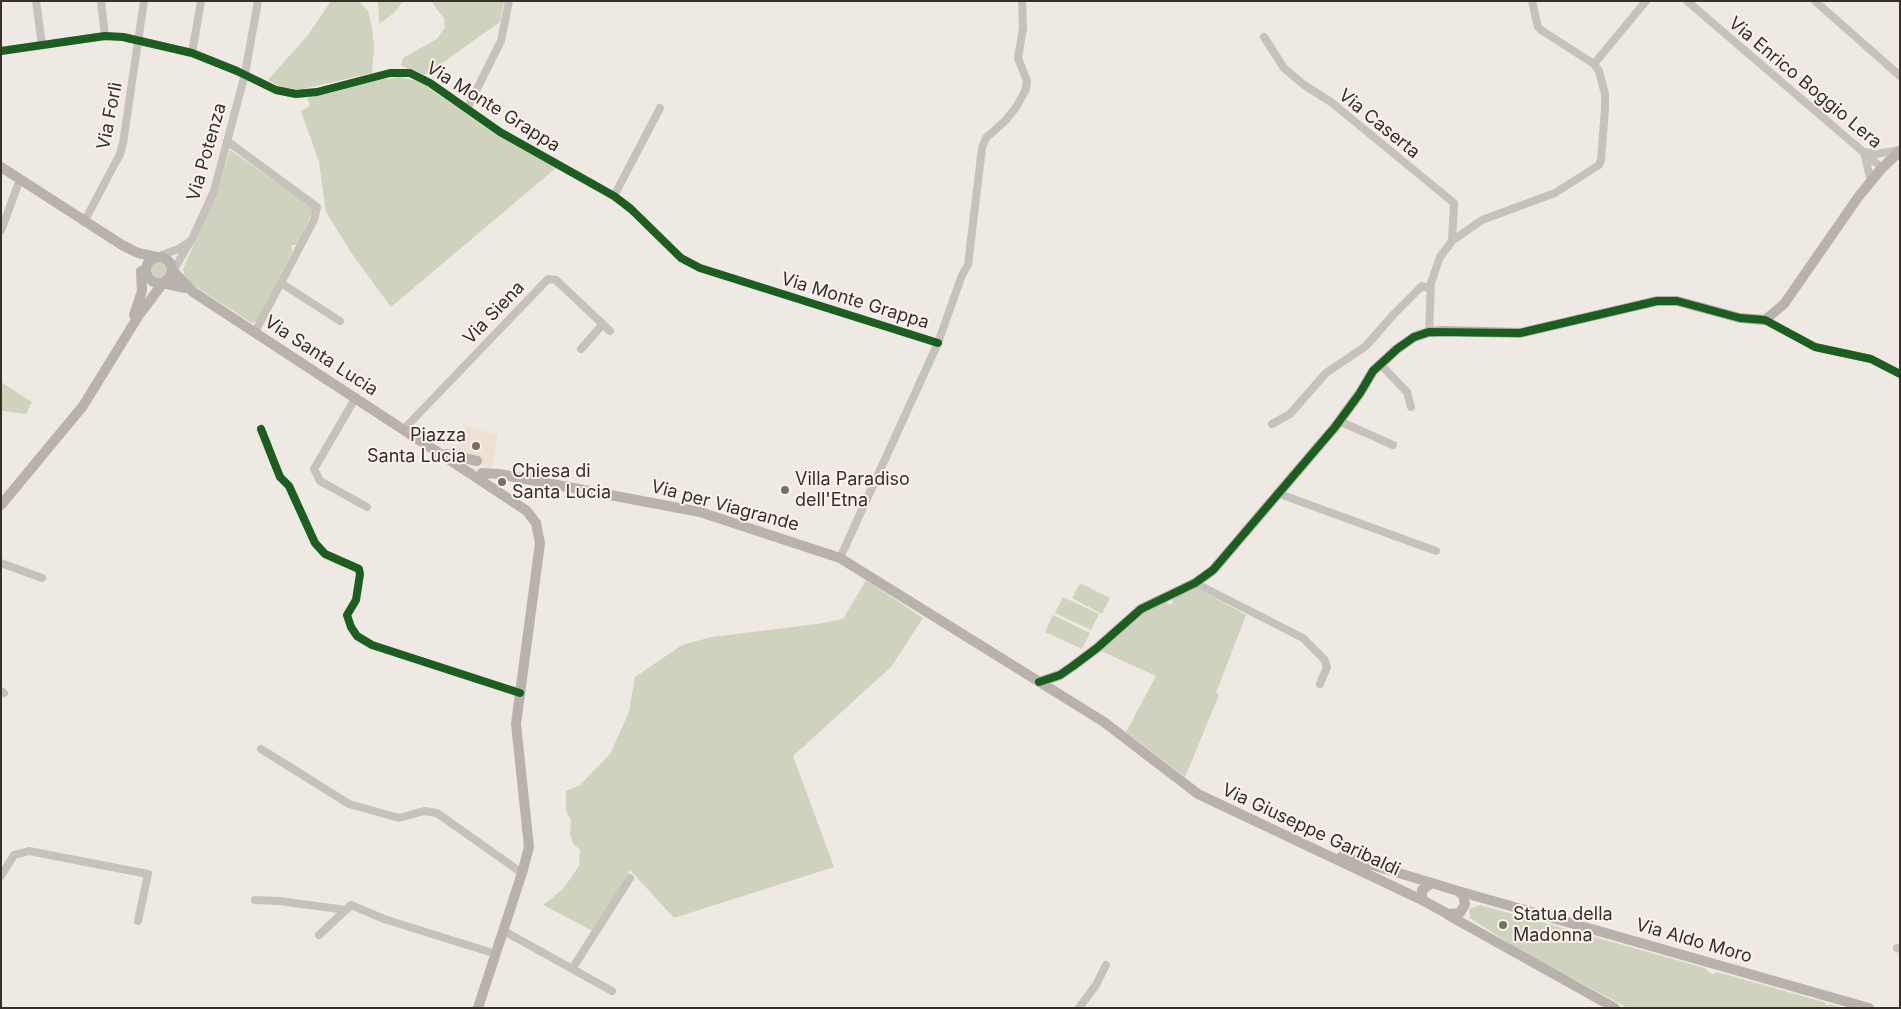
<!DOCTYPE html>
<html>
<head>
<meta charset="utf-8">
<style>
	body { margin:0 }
	#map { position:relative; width:1901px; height:1009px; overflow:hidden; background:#eee9e3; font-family:Inter,sans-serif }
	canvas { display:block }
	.frame { position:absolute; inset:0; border:2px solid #382e2a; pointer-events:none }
</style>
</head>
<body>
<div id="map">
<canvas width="1901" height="1009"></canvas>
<div class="frame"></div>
</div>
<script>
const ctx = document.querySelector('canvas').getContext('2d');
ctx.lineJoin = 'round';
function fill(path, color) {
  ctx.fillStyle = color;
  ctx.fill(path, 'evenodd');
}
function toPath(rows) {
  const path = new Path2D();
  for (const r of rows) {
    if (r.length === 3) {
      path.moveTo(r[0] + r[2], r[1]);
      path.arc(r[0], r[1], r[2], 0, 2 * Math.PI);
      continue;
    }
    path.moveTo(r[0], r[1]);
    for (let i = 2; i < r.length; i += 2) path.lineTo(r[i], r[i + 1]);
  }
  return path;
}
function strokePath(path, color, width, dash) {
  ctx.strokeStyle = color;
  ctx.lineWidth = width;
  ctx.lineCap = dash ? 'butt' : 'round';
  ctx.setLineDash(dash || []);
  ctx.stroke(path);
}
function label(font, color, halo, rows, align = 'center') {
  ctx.font = font + ' Inter,sans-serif';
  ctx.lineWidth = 4;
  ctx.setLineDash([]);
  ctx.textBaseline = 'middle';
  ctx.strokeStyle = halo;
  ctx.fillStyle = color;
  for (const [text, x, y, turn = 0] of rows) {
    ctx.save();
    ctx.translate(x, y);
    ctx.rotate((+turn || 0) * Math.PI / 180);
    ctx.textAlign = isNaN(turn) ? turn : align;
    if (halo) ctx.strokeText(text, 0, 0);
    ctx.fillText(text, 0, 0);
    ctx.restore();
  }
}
fill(toPath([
	[331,1,359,1,368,11,372,27,374,48,372,73,299,90,279,86,268,80,308,35],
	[378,1,403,1,394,13,379,24],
	[431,1,504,1,500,22,425,75,401,66,403,58,437,39,445,27,444,19],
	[400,77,420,82,498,136,556,168,391,307,352,254,326,212,319,162,301,111,310,106,307,98,379,80],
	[230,150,312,207,313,211,297,245,292,245,292,252,257,321,252,323,188,282,184,275,183,269,218,190],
	[158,270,10],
	[1,382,32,402,26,414,1,411],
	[866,580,923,618,891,667,793,756,834,867,674,918,630,870,593,931,543,905,563,889,579,866,580,850,573,843,570,835,571,820,566,810,566,791,580,785,610,754,629,712,635,677,682,645,712,637,817,624,843,619],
	[1080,583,1110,598,1102,614,1072,598],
	[1193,586,1246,615,1216,693,1219,695,1185,777,1126,732,1156,676,1099,650,1132,619,1166,602,1170,605,1173,603,1172,599],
	[1063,597,1099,614,1091,630,1055,613],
	[1053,615,1090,633,1082,649,1045,632],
	[1480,905,1705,968,1710,973,1714,974,1717,972,1824,1002,1828,1006,1829,1004,1844,1008,1628,1008,1521,951,1470,918,1469,909]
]), '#cfd3be');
fill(toPath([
	[467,426,498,436,491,471,481,463,451,455]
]), '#ece1d3');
strokePath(toPath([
	[36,1,42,45],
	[101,1,105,36],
	[1687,1,1882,168],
	[1815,1,1900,76],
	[1264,37,1284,68,1304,85,1331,102,1454,203,1452,241],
	[1,51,105,36,123,37,192,53,237,71,276,90,296,94,317,92,390,73,410,73,430,83,500,132,614,196,631,209,681,258,700,268,938,343],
	[192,53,201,1],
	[1594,64,1646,1],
	[467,109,501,41,509,1],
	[227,141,317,207,314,220,255,332],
	[1871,181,1864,152,1876,154,1900,150],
	[614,196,660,108],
	[84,222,120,154,123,143,144,1],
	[1,231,20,179],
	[157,257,178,249,189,242],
	[173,271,193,237,214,191,245,74,258,1],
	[281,283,340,321],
	[1765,320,1815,347,1871,359,1900,374],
	[1429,332,1431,283,1440,257,1452,241,1482,220,1555,193,1599,165,1601,160,1605,109,1605,94,1599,71,1594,64,1541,30,1538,27,1532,1],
	[581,349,603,324],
	[1380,364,1407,392,1411,407],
	[356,397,314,469,320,481,367,507],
	[1339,421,1393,445],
	[1272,424,1290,414,1326,373,1366,346,1393,315,1422,286,1431,289],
	[261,429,280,477,289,486,315,543,325,554,359,569,360,574,356,600,347,615,351,627,357,636,372,645,520,693],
	[404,429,548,279,556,280,610,331],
	[1277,493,1436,551],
	[840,558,938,343,962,275,968,265,982,148,986,138,1006,120,1017,106,1026,89,1027,81,1018,58,1023,28,1022,1],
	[1,563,42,578],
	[1195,583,1303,638,1324,659,1327,667,1320,684],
	[1,691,4,693],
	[261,749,349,804,399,818,424,811,437,813,522,873],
	[1,876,14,855,29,851,148,874,138,921],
	[255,900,279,901,346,910],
	[504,931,612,991],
	[319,935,351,905,384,919,496,954],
	[1897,948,1900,949],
	[572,969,630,878],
	[1079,1008,1096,985,1106,965]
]), '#c7c1bc', 8);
strokePath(toPath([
	[1,167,122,245,138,253,157,257],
	[159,270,13],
	[173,271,193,292,471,474],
	[134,315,142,291,141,271],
	[446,454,477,461],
	[482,473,499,474,700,512,840,558,1104,722,1198,794,1422,900,1448,914,1460,913,1465,904,1463,895,1458,891,1432,883,1422,890,1422,900],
	[474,476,527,511,536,523,540,543,516,724,529,847,522,873,478,1008],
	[1,505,83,406,139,315,163,283,185,288],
	[1039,682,1060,675,1073,666,1097,648,1141,609,1195,583,1213,570,1335,427,1360,393,1373,371,1397,349,1414,337,1429,332,1443,331,1520,333,1657,301,1677,301,1740,318,1765,320,1784,304,1859,196,1882,168,1900,151],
	[1342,856,1432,883],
	[1458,891,1869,1008],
	[1448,915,1615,1008]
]), '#b8b1ac', 10);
strokePath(toPath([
	[1,51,105,36,123,37,192,53,237,71,276,90,296,94,317,92,390,73,410,73,430,83,500,132,614,196,631,209,681,258,700,268,938,343],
	[261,429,280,477,289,486,315,543,325,554,359,569,360,574,356,600,347,615,351,627,357,636,372,645,520,693],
	[1039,682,1060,675,1073,666,1097,648,1141,609,1195,583,1213,570,1335,427,1360,393,1373,371,1397,349,1414,337,1429,332,1520,333,1657,301,1677,301,1740,318,1765,320,1815,347,1871,359,1900,374]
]), '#1b5e20', 8);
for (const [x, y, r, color] of [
	[476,446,5,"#786f6b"],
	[502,482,5,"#786f6b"],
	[785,490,5,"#786f6b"],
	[1503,925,5,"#786f6b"]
]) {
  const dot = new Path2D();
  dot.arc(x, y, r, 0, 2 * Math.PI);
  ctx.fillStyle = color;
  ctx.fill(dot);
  strokePath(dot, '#faf3eb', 2);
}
label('18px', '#382e2a', '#faf3eb', [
	["Via Enrico Boggio Lera",1805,83,40],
	["Via Monte Grappa",493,107,32],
	["Via Forlì",110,116,-79],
	["Via Caserta",1379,124,39],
	["Via Potenza",207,152,-74],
	["Via Monte Grappa",855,301,17],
	["Via Siena",494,313,-46],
	["Via Santa Lucia",321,356,33],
	["Via per Viagrande",725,506,15],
	["Via Giuseppe Garibaldi",1311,830,25],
	["Via Aldo Moro",1694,941,16]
]);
label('18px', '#382e2a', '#faf3eb', [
	["Piazza",466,436,"right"],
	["Santa Lucia",466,457,"right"],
	["Chiesa di",512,472],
	["Santa Lucia",512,493],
	["Villa Paradiso",795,480],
	["dell'Etna",795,501],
	["Statua della",1513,915],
	["Madonna",1513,936]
], 'left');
</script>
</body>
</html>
